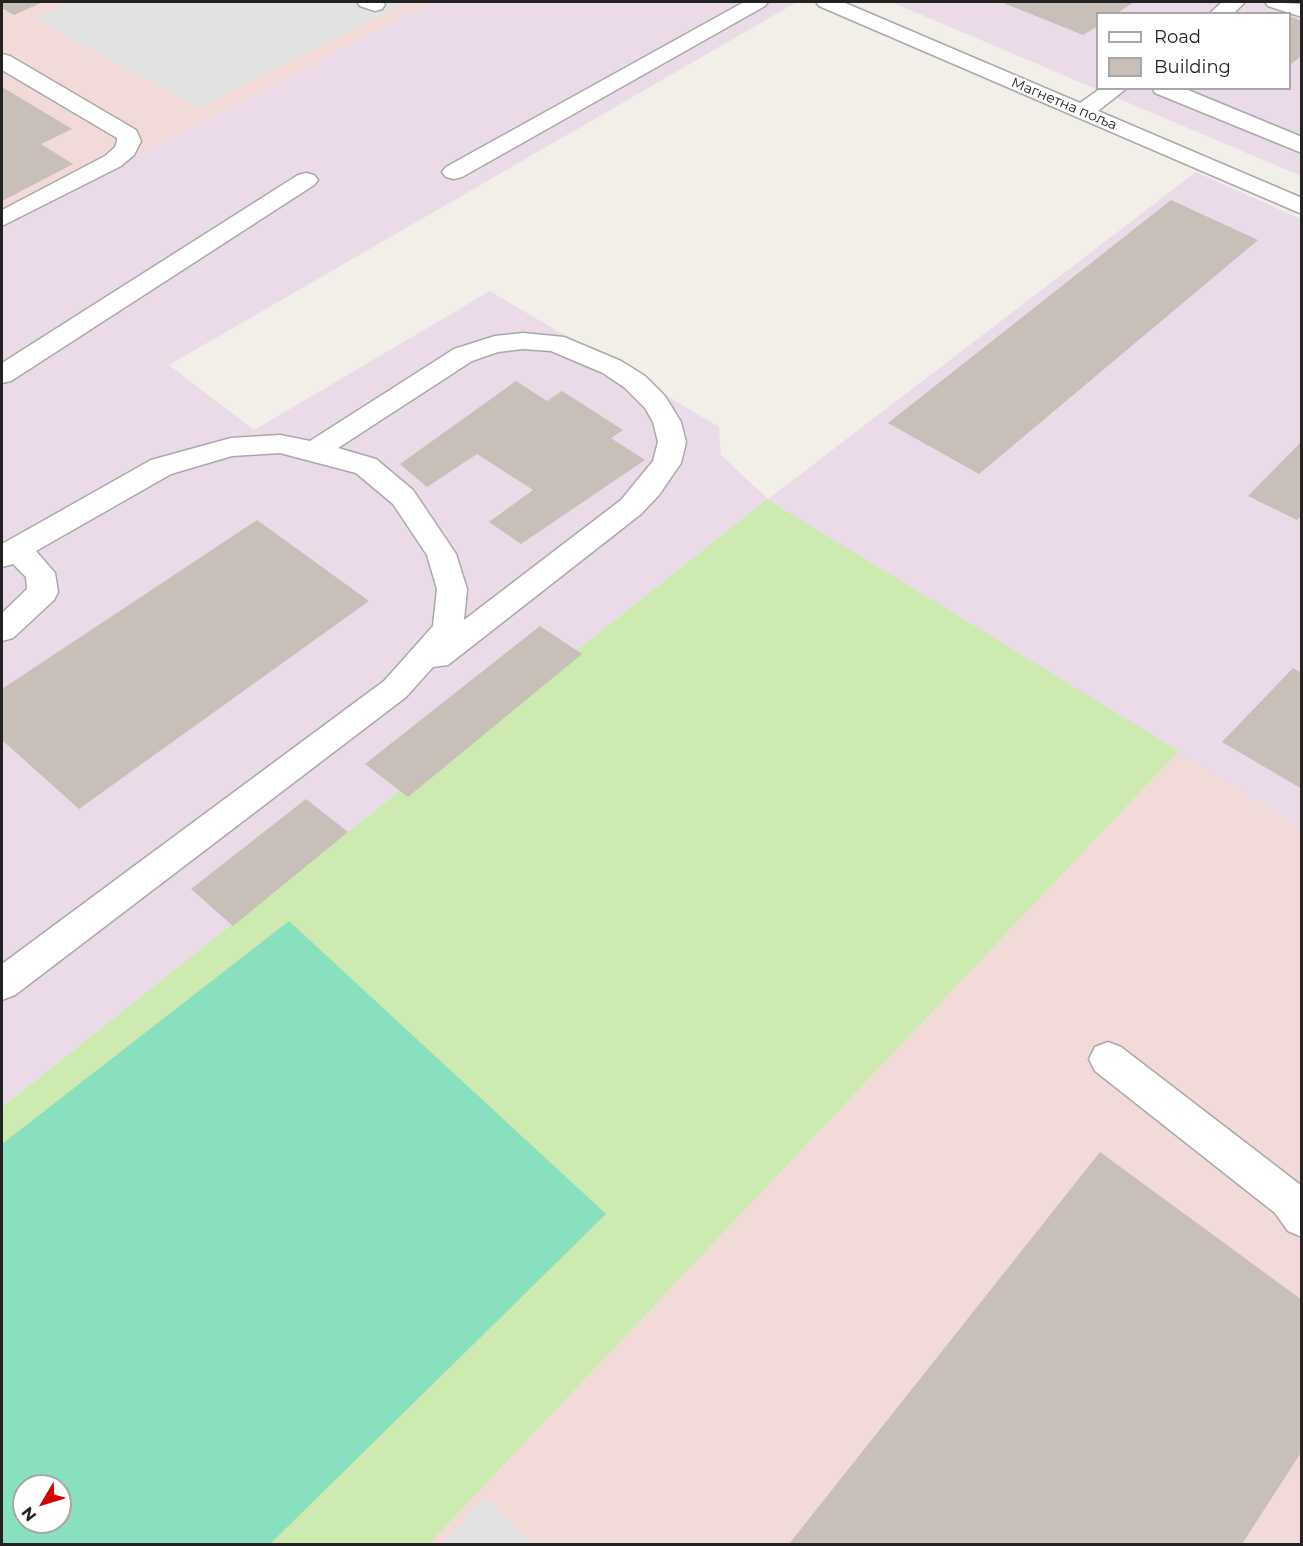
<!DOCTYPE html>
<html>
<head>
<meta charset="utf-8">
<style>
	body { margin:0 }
	#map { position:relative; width:1303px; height:1546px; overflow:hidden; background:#f2efe9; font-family:Montserrat,sans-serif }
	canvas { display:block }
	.frame { position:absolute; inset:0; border:3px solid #222; pointer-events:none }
	.legend { position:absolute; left:1096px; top:12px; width:195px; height:78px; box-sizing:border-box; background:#fff; border:2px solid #a7a7a7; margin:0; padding:8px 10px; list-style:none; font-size:18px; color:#222 }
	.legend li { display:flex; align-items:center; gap:12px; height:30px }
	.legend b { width:30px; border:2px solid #a7a7a7 }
	.north { position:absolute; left:12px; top:1474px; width:60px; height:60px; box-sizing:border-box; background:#fff; border:2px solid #a7a7a7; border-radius:50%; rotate:232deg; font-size:16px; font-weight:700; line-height:24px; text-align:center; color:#222 }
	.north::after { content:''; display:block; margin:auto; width:21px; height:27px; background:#d40000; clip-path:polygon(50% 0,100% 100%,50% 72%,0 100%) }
</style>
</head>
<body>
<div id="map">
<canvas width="1303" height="1546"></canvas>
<div class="frame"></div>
<ul class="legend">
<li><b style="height:8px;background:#fff"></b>Road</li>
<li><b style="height:16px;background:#c7bfb8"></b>Building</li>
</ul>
<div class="north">N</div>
</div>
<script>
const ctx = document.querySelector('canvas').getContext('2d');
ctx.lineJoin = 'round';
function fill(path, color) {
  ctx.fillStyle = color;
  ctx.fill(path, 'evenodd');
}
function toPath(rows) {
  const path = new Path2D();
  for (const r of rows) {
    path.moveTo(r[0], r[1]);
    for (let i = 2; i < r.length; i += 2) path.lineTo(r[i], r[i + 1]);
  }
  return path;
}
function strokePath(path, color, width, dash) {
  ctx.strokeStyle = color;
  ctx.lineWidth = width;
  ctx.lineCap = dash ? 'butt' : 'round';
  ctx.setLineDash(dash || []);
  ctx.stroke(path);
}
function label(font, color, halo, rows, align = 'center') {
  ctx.font = font + ' Montserrat,sans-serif';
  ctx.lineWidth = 4.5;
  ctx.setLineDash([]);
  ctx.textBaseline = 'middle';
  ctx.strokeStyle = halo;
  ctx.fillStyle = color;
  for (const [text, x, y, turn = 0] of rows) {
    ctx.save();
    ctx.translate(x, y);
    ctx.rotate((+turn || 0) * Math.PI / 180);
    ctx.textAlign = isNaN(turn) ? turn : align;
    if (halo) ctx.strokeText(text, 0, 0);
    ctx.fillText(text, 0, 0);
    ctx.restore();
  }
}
fill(toPath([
	[2,2,434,2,2,226],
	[1179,751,1301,828,1301,1544,429,1544]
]), '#f2dad9');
fill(toPath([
	[434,2,797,2,169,365,254,430,490,291,719,427,721,455,768,499,1196,172,1301,219,1301,828,767,499,2,1107,2,226],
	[891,2,1301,2,1301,176],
	[1098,14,1290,14,1290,88,1098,88]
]), '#ebdbe8');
fill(toPath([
	[767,499,1179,751,429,1544,2,1544,2,1107],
	[24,1486,60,1486,60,1522,24,1522]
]), '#cdebb0');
fill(toPath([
	[289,921,606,1214,270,1544,2,1544,2,1144],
	[24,1486,60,1486,60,1522,24,1522]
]), '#88e0be');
fill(toPath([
	[69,2,407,2,199,108,34,18],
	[485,1497,532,1544,442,1544]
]), '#e2e2e2');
fill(toPath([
	[2,2,43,2,14,15,2,8],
	[1001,2,1134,2,1116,14,1098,14,1098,26,1083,35],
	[1290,16,1302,21,1302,55,1290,65],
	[2,87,72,129,41,144,73,164,2,201],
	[1171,200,1258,240,979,474,888,423],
	[516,381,547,401,562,391,623,430,611,438,645,460,521,544,489,522,533,490,477,454,427,487,400,464],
	[1302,441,1302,515,1297,520,1248,496],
	[257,520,369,601,79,809,2,740,2,689],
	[540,626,582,654,408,797,365,764],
	[1293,668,1302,673,1302,789,1222,742],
	[306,799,348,832,233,926,191,889],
	[1100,1152,1302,1300,1302,1451,1242,1544,789,1544]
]), '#c7bfb8');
const minor = toPath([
	[357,2,383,2,385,5,382,9,375,11,360,6,357,2],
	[744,2,768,2,765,6,462,177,454,179,446,177,442,172,446,167,744,2],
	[816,2,843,2,1080,103,1101,88,1127,88,1098,111,1302,198,1302,214,819,6,816,2],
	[1222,2,1245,2,1233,14,1209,14,1222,2],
	[1265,2,1302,4,1302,17,1268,6,1265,2],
	[2,54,10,56,136,130,141,141,134,155,121,166,2,226,2,210,105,156,115,147,117,141,117,138,2,70,2,54],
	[1152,88,1183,88,1302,137,1302,153,1155,93,1152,88],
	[306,173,314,175,318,180,314,185,11,381,2,383,2,363,298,175,306,173],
	[523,333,564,337,621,361,645,376,665,396,681,422,686,442,681,463,659,495,641,514,448,665,433,667,406,697,15,995,2,1000,2,964,384,681,433,626,437,589,427,555,393,504,356,473,280,453,232,456,171,474,36,551,55,573,58,592,54,600,13,638,2,641,2,613,27,589,26,577,13,564,2,567,2,544,151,460,231,438,280,435,310,441,454,349,495,336,523,333],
	[523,349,551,351,603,373,625,388,645,408,653,422,658,442,653,461,621,500,464,620,467,589,456,554,413,490,376,459,338,448,472,361,498,352,523,349],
	[1108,1042,1121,1047,1302,1186,1302,1237,1288,1231,1275,1213,1095,1071,1089,1059,1095,1047,1108,1042]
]);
strokePath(minor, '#a9a9a9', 3);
fill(minor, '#fff');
label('14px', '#222', '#fff', [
	["Магнетна поља",1064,104,23]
]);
</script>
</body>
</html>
